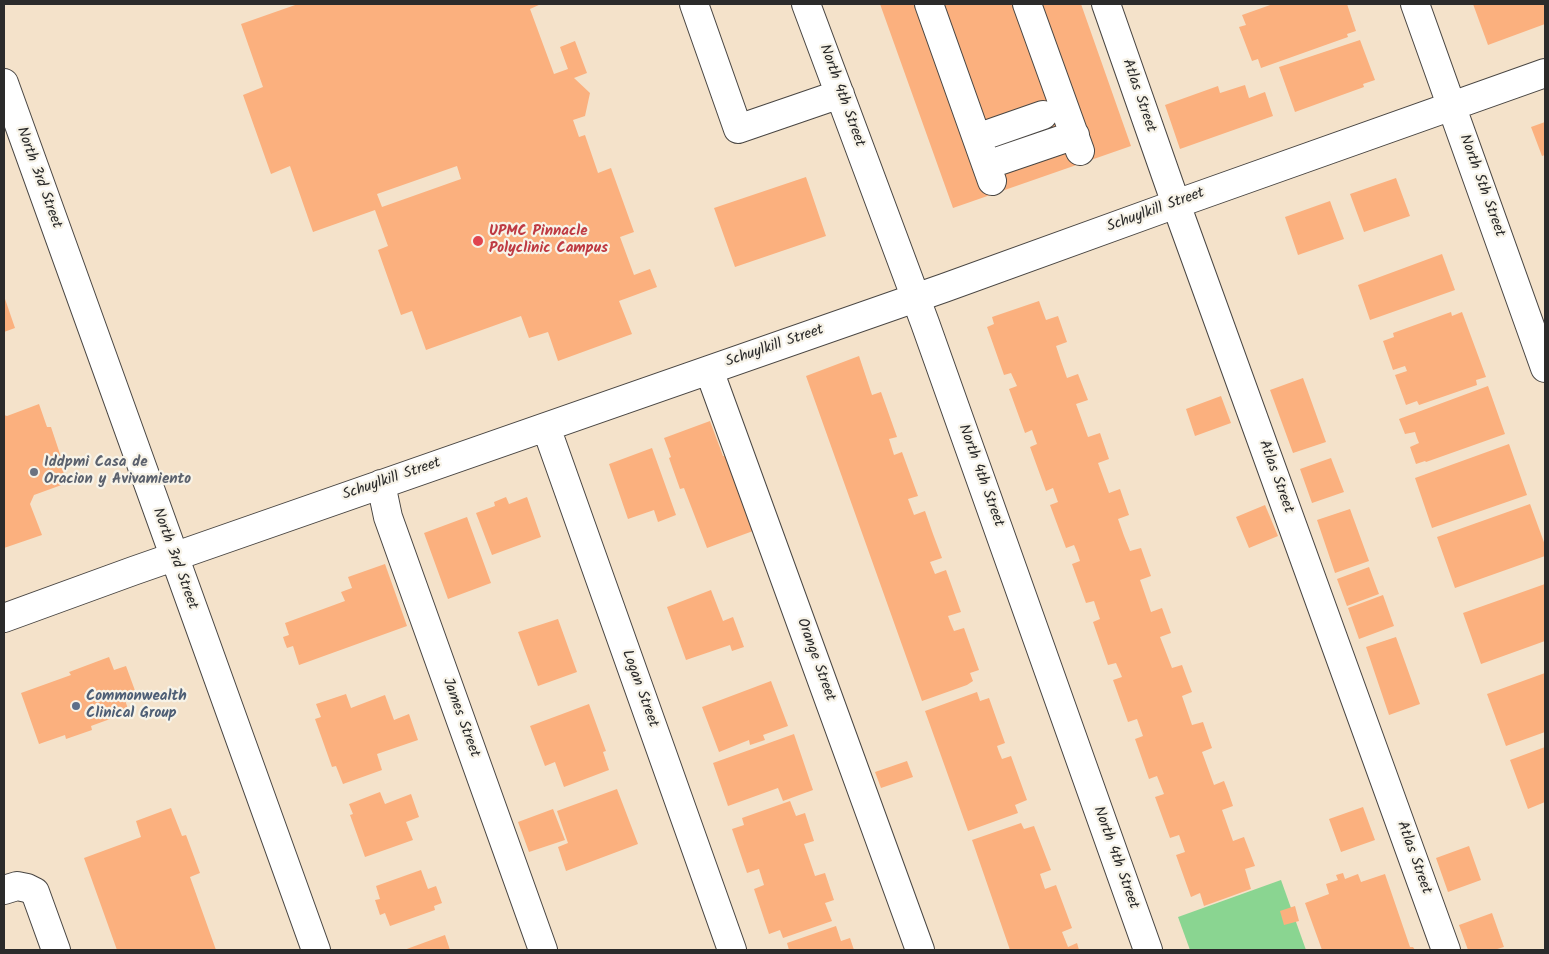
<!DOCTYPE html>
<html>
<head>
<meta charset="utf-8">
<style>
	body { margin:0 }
	#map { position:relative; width:1549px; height:954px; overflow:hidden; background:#f4e2ca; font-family:Kalam,sans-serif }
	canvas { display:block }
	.frame { position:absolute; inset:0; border:5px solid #2b2b2b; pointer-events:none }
</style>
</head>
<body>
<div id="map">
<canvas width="1549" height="954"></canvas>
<div class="frame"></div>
</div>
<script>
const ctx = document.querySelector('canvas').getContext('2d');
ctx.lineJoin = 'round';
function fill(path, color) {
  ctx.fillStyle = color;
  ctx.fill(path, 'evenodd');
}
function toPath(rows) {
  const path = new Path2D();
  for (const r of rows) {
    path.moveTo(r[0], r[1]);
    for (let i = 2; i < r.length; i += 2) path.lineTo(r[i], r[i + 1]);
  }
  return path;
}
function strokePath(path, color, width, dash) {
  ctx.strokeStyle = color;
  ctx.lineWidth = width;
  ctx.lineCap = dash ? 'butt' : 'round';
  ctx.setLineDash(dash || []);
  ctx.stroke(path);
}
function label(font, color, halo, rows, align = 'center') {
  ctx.font = font + ' Kalam,sans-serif';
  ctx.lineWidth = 4.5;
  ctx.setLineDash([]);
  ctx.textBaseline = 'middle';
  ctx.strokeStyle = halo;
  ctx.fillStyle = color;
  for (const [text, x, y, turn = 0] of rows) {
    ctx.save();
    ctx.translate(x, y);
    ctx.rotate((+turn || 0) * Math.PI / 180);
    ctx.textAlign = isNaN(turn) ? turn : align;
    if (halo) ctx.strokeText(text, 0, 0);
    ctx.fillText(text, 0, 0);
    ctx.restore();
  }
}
fill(toPath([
	[1281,880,1306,950,1190,950,1178,917]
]), '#8ad591');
fill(toPath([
	[298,4,541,4,530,9,554,74,568,69,560,47,575,41,587,73,574,78,590,93,585,116,573,120,579,137,585,135,598,173,611,168,634,232,620,237,634,275,650,269,657,287,619,301,632,334,558,361,548,332,529,338,521,316,426,350,412,311,401,315,378,250,388,246,375,210,313,232,290,166,271,174,243,95,263,87,241,24],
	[457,166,461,179,382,207,377,194],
	[880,4,1081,4,1131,146,953,208],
	[1273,4,1347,4,1356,31,1347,34,1348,37,1261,68,1258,59,1252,61,1239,27,1246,25,1242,15],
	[1473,4,1545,4,1545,24,1488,45],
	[1360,40,1375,80,1363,84,1364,87,1295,112,1279,67],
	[1245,85,1249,98,1265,92,1273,116,1180,149,1165,105,1218,86,1220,93],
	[1545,122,1545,155,1542,156,1531,127],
	[806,177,826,236,735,267,714,208],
	[1396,178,1410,216,1364,232,1350,194],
	[1330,201,1344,239,1298,255,1285,217],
	[1442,254,1455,290,1370,320,1358,285],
	[4,296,15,328,4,332],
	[1039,301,1046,320,1058,316,1067,342,1056,346,1061,361,1067,378,1078,374,1088,400,1076,404,1088,437,1100,433,1109,459,1098,463,1109,493,1120,489,1129,515,1118,519,1124,536,1130,551,1141,548,1151,576,1140,580,1151,612,1162,608,1171,633,1160,637,1172,668,1182,665,1186,676,1192,692,1182,696,1192,725,1203,722,1212,748,1202,752,1214,785,1224,781,1229,794,1233,806,1222,810,1233,841,1244,837,1255,866,1245,869,1251,889,1204,906,1200,893,1191,897,1176,855,1185,852,1179,835,1170,838,1155,797,1164,794,1157,776,1149,779,1135,739,1143,736,1137,719,1128,722,1113,680,1122,677,1116,663,1108,665,1093,622,1100,619,1094,601,1086,603,1072,564,1080,561,1077,552,1074,545,1066,548,1050,505,1058,502,1053,488,1046,491,1030,447,1037,444,1032,430,1025,433,1009,389,1017,386,1011,373,1004,375,987,327,994,324,992,317],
	[1451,312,1452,316,1462,312,1486,377,1476,380,1477,385,1419,405,1417,401,1406,405,1395,375,1407,371,1405,366,1393,370,1383,341,1394,337,1393,333],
	[859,356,872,395,881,392,897,437,889,439,894,455,902,452,918,496,908,499,914,515,925,511,933,534,942,558,930,562,935,574,946,570,961,612,948,616,951,624,954,631,964,628,979,670,970,673,973,681,967,685,922,701,806,376],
	[1303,378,1326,442,1293,453,1270,390],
	[1488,386,1505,434,1426,462,1425,461,1416,464,1410,447,1419,443,1417,438,1415,432,1405,434,1399,419],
	[1221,396,1231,423,1195,436,1186,409],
	[39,404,47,427,51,427,62,460,60,461,67,483,34,495,30,504,42,535,4,548,4,415,7,416],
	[710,421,723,456,725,456,753,531,707,548,684,488,680,489,669,458,671,457,664,438],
	[1509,444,1527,495,1432,528,1415,478],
	[652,448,676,515,658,522,654,510,628,519,609,464],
	[1331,458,1344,492,1312,503,1300,469],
	[506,497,509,504,527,497,541,537,492,555,476,513,495,506,494,502],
	[1530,504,1545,545,1545,556,1455,588,1437,537],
	[1265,505,1278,536,1249,548,1236,517],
	[1350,509,1369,561,1335,573,1317,520],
	[467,517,491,583,448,599,424,533],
	[385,564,407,626,299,665,293,646,287,648,285,643,283,637,289,635,285,623,345,601,341,592,352,588,348,577],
	[1369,567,1379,594,1347,606,1337,579],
	[1545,584,1545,641,1481,664,1463,613],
	[711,590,723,621,733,617,744,647,732,651,730,645,686,660,667,607],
	[1383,595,1394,626,1359,639,1348,608],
	[558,619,577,672,538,686,518,632],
	[1396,637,1420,704,1389,715,1366,647],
	[109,657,114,670,126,666,137,696,125,700,129,712,91,726,92,730,66,739,65,735,39,744,21,693,71,675,69,672],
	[1545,673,1545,732,1506,746,1487,694],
	[771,681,788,726,763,735,765,740,750,745,749,740,719,752,702,707],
	[977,692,980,701,989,698,1005,743,997,746,999,752,1002,759,1011,756,1027,800,1015,805,1018,813,968,831,925,711],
	[346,694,351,708,385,695,394,720,409,714,418,740,377,754,382,770,343,784,336,766,332,767,315,719,321,717,316,704],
	[589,704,606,751,603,752,609,770,564,787,555,762,545,766,530,726],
	[794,734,813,790,783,801,778,788,728,806,713,763],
	[1545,747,1545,802,1528,809,1510,760],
	[907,761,913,777,881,788,875,772],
	[617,789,638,844,566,871,558,847,568,843,557,811],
	[380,792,385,804,411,794,419,817,406,822,413,840,365,857,350,815,353,814,349,804],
	[790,801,796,816,805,813,814,841,804,844,815,876,825,873,834,900,825,903,832,921,783,938,780,930,769,934,754,889,764,885,759,869,747,873,732,829,744,825,742,818],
	[1363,807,1375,840,1341,852,1329,819],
	[171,808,182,836,186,835,200,873,190,877,216,950,117,950,84,858,141,837,136,821],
	[553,809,565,840,529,852,518,822],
	[1021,823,1024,829,1034,826,1051,870,1040,874,1045,889,1056,885,1072,928,1062,932,1068,947,1077,943,1079,950,1010,950,972,840],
	[1469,846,1481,880,1448,892,1436,858],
	[421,870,428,889,436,886,442,903,434,906,435,910,390,926,385,913,380,915,375,900,380,899,376,886],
	[1343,873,1345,879,1358,874,1361,882,1385,874,1410,947,1413,947,1415,950,1322,950,1305,903,1329,894,1326,884,1338,880,1336,875],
	[1295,906,1299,921,1284,925,1280,911],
	[1492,913,1504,947,1494,950,1468,950,1459,925],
	[836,926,841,941,850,938,854,950,789,950,787,943],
	[445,935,450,950,404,950]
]), '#fbb07e');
const minor = toPath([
	[694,4,738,129,840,94],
	[806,4,925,323,1148,950],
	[929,4,992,181],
	[1027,4,1080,151],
	[1106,4,1176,204,1446,950],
	[1415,4,1545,368],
	[4,83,316,950],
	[977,138,1043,115],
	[987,165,1075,135],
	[709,370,920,950],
	[546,427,732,950],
	[381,484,388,517,543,950],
	[4,618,133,571,944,288,1176,204,1545,73],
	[4,890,17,886,27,888,35,892,56,950]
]);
strokePath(minor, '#494643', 30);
strokePath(minor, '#fff', 28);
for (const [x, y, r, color] of [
	[478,241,6,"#e0444e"],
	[34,472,5,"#6b7280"],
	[76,706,5,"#5c6f8a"]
]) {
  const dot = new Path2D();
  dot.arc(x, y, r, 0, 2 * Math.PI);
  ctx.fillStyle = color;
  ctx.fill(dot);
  strokePath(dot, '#f7f3e8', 2);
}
label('15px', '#2b2b2b', '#f7f3e8', [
	["North 4th Street",841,96,70],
	["Atlas Street",1138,96,71],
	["North 3rd Street",38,178,70],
	["North 5th Street",1481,186,70],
	["Schuylkill Street",1156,211,-20],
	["Schuylkill Street",775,347,-19],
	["North 4th Street",980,476,70],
	["Atlas Street",1275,477,70],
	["Schuylkill Street",392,480,-19],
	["North 3rd Street",174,559,70],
	["Orange Street",815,660,70],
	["Logan Street",639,689,70],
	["James Street",460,718,70],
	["North 4th Street",1115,858,70],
	["Atlas Street",1413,858,70]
]);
label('bold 15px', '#be3a42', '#f7f3e8', [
	["UPMC Pinnacle",489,232],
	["Polyclinic Campus",489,249]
], 'left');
label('bold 15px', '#5b616d', '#f7f3e8', [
	["Iddpmi Casa de",44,463],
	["Oracion y Avivamiento",44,480]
], 'left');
label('bold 15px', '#4e5e75', '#f7f3e8', [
	["Commonwealth",86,697],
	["Clinical Group",86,714]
], 'left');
</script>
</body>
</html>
